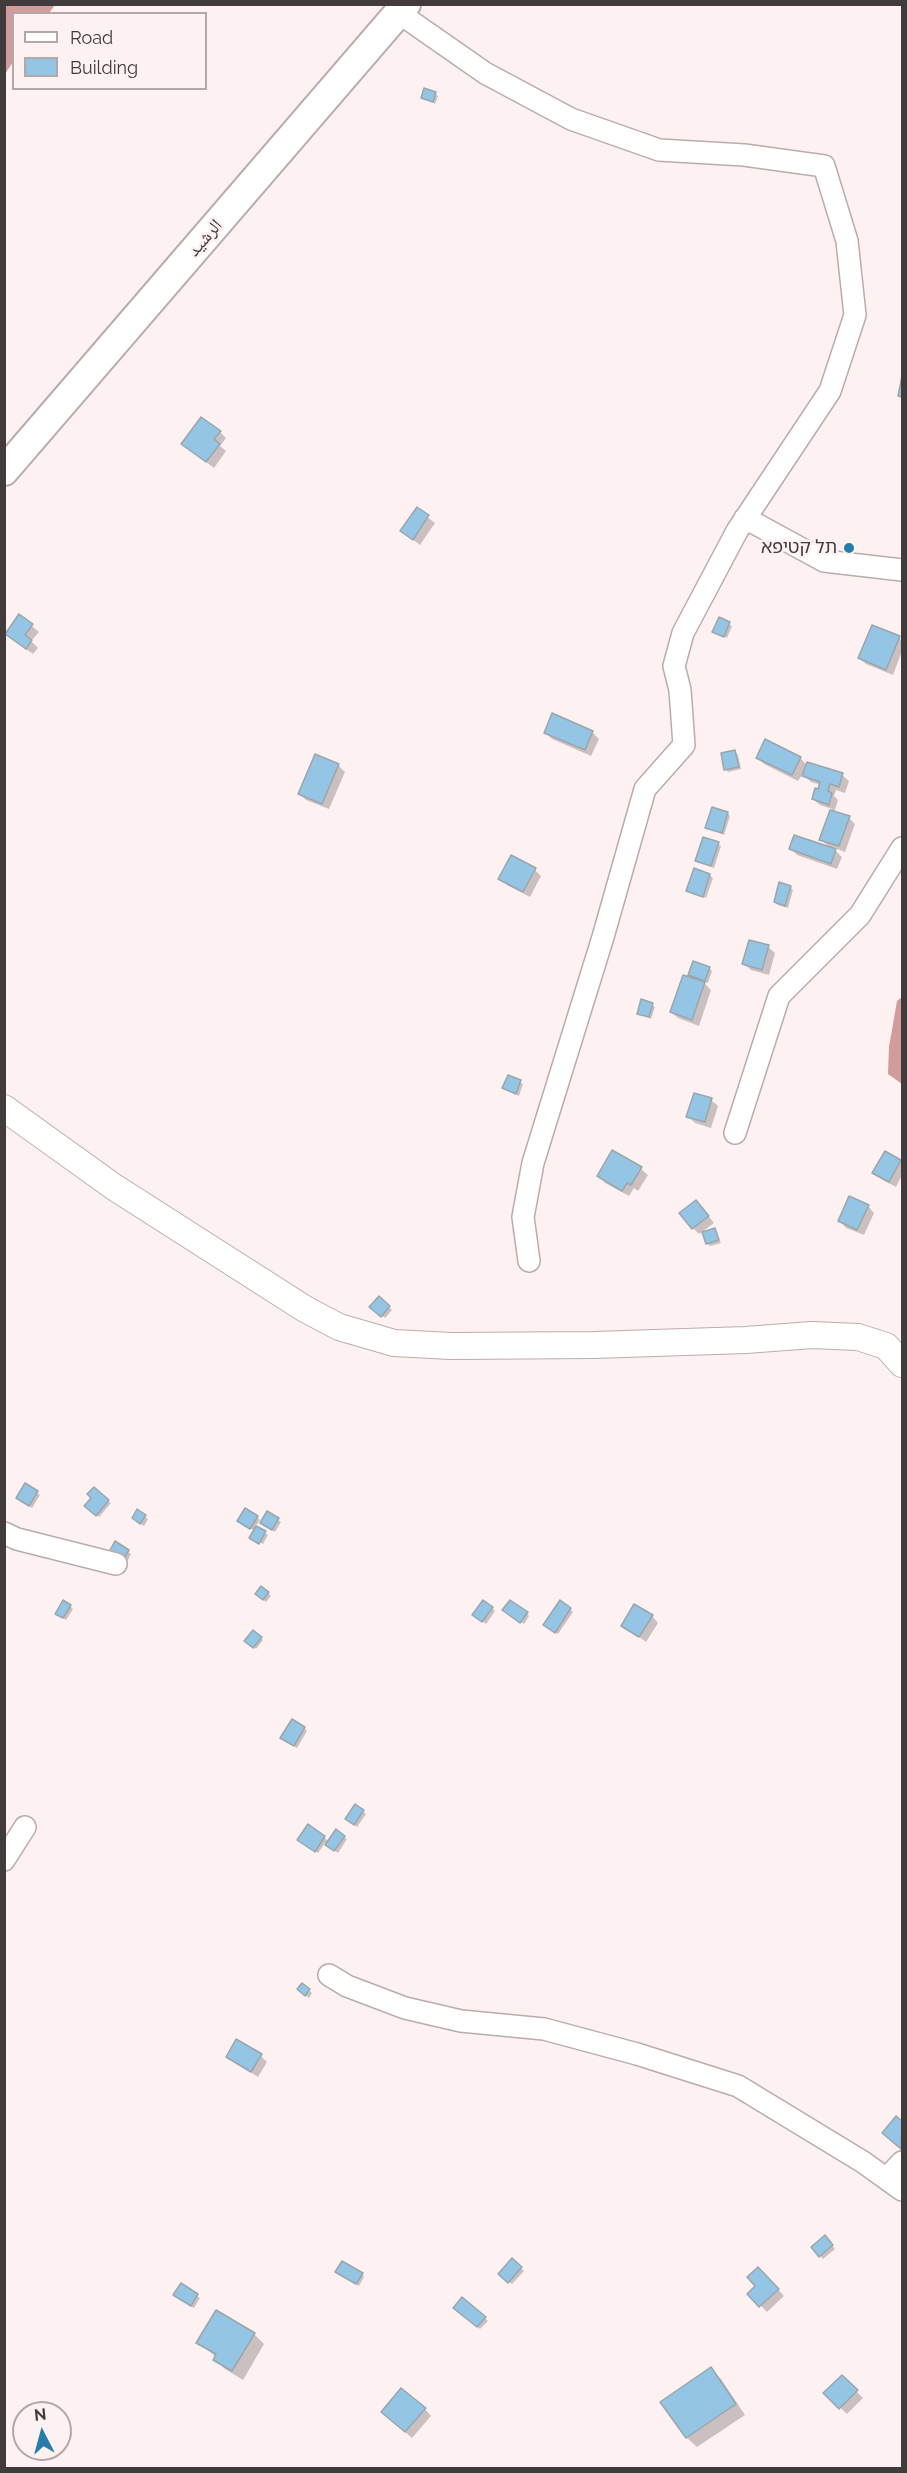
<!DOCTYPE html>
<html>
<head>
<meta charset="utf-8">
<style>
	body { margin:0 }
	#map { position:relative; width:907px; height:2473px; overflow:hidden; background:#fef1f1; font-family:Raleway,sans-serif }
	canvas { display:block }
	.frame { position:absolute; inset:0; border:6px solid #413b3b; pointer-events:none }
	.legend { position:absolute; left:12px; top:12px; width:195px; height:78px; box-sizing:border-box; background:#fef1f1; border:2px solid #b2a8a8; margin:0; padding:8px 10px; list-style:none; font-size:18px; color:#413b3b }
	.legend li { display:flex; align-items:center; gap:12px; height:30px }
	.legend b { width:30px; border:2px solid #b2a8a8 }
	.north { position:absolute; left:12px; top:2401px; width:60px; height:60px; box-sizing:border-box; background:#fef1f1; border:2px solid #b2a8a8; border-radius:50%; rotate:354deg; font-size:16px; font-weight:700; line-height:24px; text-align:center; color:#413b3b }
	.north::after { content:''; display:block; margin:auto; width:21px; height:27px; background:#267dac; clip-path:polygon(50% 0,100% 100%,50% 72%,0 100%) }
</style>
</head>
<body>
<div id="map">
<canvas width="907" height="2473"></canvas>
<div class="frame"></div>
<ul class="legend">
<li><b style="height:8px;background:#fff"></b>Road</li>
<li><b style="height:16px;background:#95c5e4"></b>Building</li>
</ul>
<div class="north">N</div>
</div>
<script>
const ctx = document.querySelector('canvas').getContext('2d');
ctx.lineJoin = 'round';
function fill(path, color) {
  ctx.fillStyle = color;
  ctx.fill(path, 'evenodd');
}
function toPath(rows) {
  const path = new Path2D();
  for (const r of rows) {
    path.moveTo(r[0], r[1]);
    for (let i = 2; i < r.length; i += 2) path.lineTo(r[i], r[i + 1]);
  }
  return path;
}
function strokePath(path, color, width, dash) {
  ctx.strokeStyle = color;
  ctx.lineWidth = width;
  ctx.lineCap = dash ? 'butt' : 'round';
  ctx.setLineDash(dash || []);
  ctx.stroke(path);
}
function label(font, color, halo, rows, align = 'center') {
  ctx.font = font + ' Raleway,"Noto Naskh Arabic","Noto Sans Hebrew",sans-serif';
  ctx.lineWidth = 5;
  ctx.setLineDash([]);
  ctx.textBaseline = 'middle';
  ctx.strokeStyle = halo;
  ctx.fillStyle = color;
  for (const [text, x, y, turn = 0] of rows) {
    ctx.save();
    ctx.translate(x, y);
    ctx.rotate((+turn || 0) * Math.PI / 180);
    ctx.textAlign = isNaN(turn) ? turn : align;
    if (halo) ctx.strokeText(text, 0, 0);
    ctx.fillText(text, 0, 0);
    ctx.restore();
  }
}
fill(toPath([
	[5,4,55,5,49,13,14,14,13,62,5,74],
	[902,997,902,1084,888,1074,889,1047,897,1001]
]), '#d29b9c');
fill(toPath([
	[435,94,438,96,435,104,423,98],
	[220,432,226,438,220,446,226,451,214,468,190,450],
	[417,509,435,523,420,545,402,531],
	[20,616,39,632,31,641,38,648,33,654,13,640],
	[720,619,732,626,727,638,714,631],
	[899,638,902,641,902,651,893,675,866,664,859,658],
	[592,732,599,739,591,756,552,739,546,733],
	[735,752,738,755,741,769,728,772,725,769],
	[758,758,800,758,808,766,842,775,849,781,845,793,836,790,834,796,838,800,834,813,849,818,855,824,845,852,832,847,842,857,837,869,797,855,791,849,831,849,821,839,832,809,820,805,813,799,821,785,811,782,804,776,806,769,798,781,764,764],
	[338,765,345,772,329,809,306,800,299,793],
	[728,813,730,816,724,835,707,827],
	[718,844,721,846,714,868,697,861],
	[535,870,541,876,530,897,507,885,500,878],
	[710,875,713,878,706,898,688,890],
	[790,887,793,890,788,908,778,905,775,902],
	[768,947,775,953,769,975,751,970,744,964],
	[709,968,712,971,708,983,702,981,711,990,699,1026,678,1018,671,1012,695,981,690,975],
	[652,1005,655,1007,651,1019,638,1013],
	[509,1077,523,1084,519,1096,504,1088],
	[711,1100,718,1106,711,1128,695,1123,688,1116],
	[613,1152,641,1169,648,1175,638,1191,634,1188,629,1196,605,1183,599,1176],
	[900,1161,902,1163,902,1175,896,1187,881,1179,874,1173],
	[868,1206,874,1213,864,1235,846,1228,840,1221],
	[702,1208,714,1223,699,1234,693,1228],
	[714,1230,721,1243,710,1246,707,1243],
	[379,1298,392,1310,385,1318,371,1307],
	[26,1485,40,1495,32,1508,20,1500],
	[108,1501,111,1503,99,1517,89,1509],
	[138,1511,148,1519,144,1526,136,1521],
	[257,1517,260,1520,255,1527,268,1535,263,1544,252,1538,255,1531,242,1523],
	[278,1520,281,1522,275,1532,262,1523],
	[115,1544,131,1554,127,1562,113,1554],
	[268,1593,271,1596,266,1602,260,1597],
	[70,1606,73,1609,66,1620,60,1616],
	[492,1608,495,1611,486,1624,477,1617],
	[570,1609,573,1612,558,1634,548,1628],
	[507,1613,527,1613,529,1616,524,1624],
	[652,1616,658,1623,646,1642,623,1625],
	[254,1632,263,1640,256,1649,246,1641],
	[304,1728,307,1731,297,1748,282,1738],
	[363,1811,366,1814,357,1827,350,1822],
	[324,1837,329,1842,344,1837,347,1839,338,1853,325,1843,318,1853,302,1843],
	[302,1985,312,1993,309,1998,302,1992],
	[261,2056,267,2062,258,2077,227,2057],
	[897,2118,902,2123,902,2149,891,2139],
	[825,2237,835,2249,823,2259,813,2247],
	[512,2260,524,2271,512,2284,500,2274],
	[340,2274,362,2274,364,2277,359,2286],
	[765,2275,784,2296,767,2312,749,2294],
	[181,2285,200,2298,194,2308,178,2298],
	[462,2299,488,2321,480,2329,455,2307],
	[254,2334,264,2344,243,2380,225,2369,215,2359,216,2357,198,2342],
	[711,2369,721,2379,745,2415,697,2447,687,2438,662,2402],
	[842,2377,863,2398,847,2414,825,2393],
	[425,2409,431,2416,412,2438,389,2418]
]), '#0003');
const building = toPath([
	[424,88,436,92,433,102,421,98,424,88],
	[902,376,902,397,898,396,902,376],
	[201,417,221,431,214,439,220,444,206,462,181,444,201,417],
	[417,507,429,515,413,540,400,531,417,507],
	[19,614,33,624,25,635,32,640,26,649,5,634,19,614],
	[719,617,730,622,724,637,712,632,719,617],
	[872,625,900,636,886,670,858,658,872,625],
	[552,713,593,731,585,750,544,733,552,713],
	[765,739,801,757,792,775,756,758,765,739],
	[735,750,739,767,724,770,721,753,735,750],
	[315,754,339,764,322,804,298,794,315,754],
	[807,762,843,773,839,787,830,784,828,791,832,793,829,805,812,799,815,788,818,789,820,782,802,776,807,762],
	[712,807,728,812,722,833,705,828,712,807],
	[830,810,850,816,839,846,819,840,830,810],
	[794,835,836,849,831,864,789,849,794,835],
	[703,837,719,842,711,866,695,861,703,837],
	[511,855,536,868,523,892,498,879,511,855],
	[694,868,710,874,703,897,686,891,694,868],
	[779,882,791,886,785,906,774,902,779,882],
	[749,940,769,945,762,970,742,964,749,940],
	[693,961,710,967,705,981,688,975,693,961],
	[683,975,705,982,692,1020,670,1012,683,975],
	[641,999,653,1003,649,1017,637,1014,641,999],
	[508,1075,521,1080,516,1094,502,1088,508,1075],
	[694,1093,712,1098,705,1122,686,1117,694,1093],
	[612,1150,642,1167,631,1185,627,1183,622,1191,597,1176,612,1150],
	[885,1151,901,1160,889,1182,872,1173,885,1151],
	[849,1196,869,1205,857,1230,838,1221,849,1196],
	[696,1200,709,1216,692,1229,679,1213,696,1200],
	[715,1228,719,1240,706,1244,702,1232,715,1228],
	[379,1296,390,1306,381,1317,369,1307,379,1296],
	[25,1483,38,1491,29,1506,16,1498,25,1483],
	[94,1487,109,1500,96,1516,84,1506,91,1498,87,1494,94,1487],
	[245,1508,258,1516,250,1529,237,1521,245,1508],
	[137,1509,146,1515,140,1524,132,1518,137,1509],
	[267,1511,279,1518,272,1530,260,1523,267,1511],
	[256,1526,266,1531,259,1544,249,1538,256,1526],
	[115,1541,129,1550,123,1560,109,1552,115,1541],
	[261,1586,269,1592,263,1600,255,1594,261,1586],
	[63,1600,71,1605,63,1618,55,1614,63,1600],
	[483,1600,493,1607,482,1622,472,1615,483,1600],
	[510,1600,528,1612,520,1623,502,1610,510,1600],
	[560,1600,571,1608,555,1633,543,1625,560,1600],
	[634,1604,653,1615,639,1637,621,1626,634,1604],
	[253,1630,262,1637,253,1648,244,1641,253,1630],
	[292,1719,305,1727,294,1746,280,1738,292,1719],
	[355,1804,364,1810,354,1825,345,1819,355,1804],
	[308,1824,325,1836,315,1852,297,1840,308,1824],
	[336,1829,345,1836,334,1851,325,1845,336,1829],
	[302,1983,310,1989,305,1996,297,1989,302,1983],
	[236,2039,262,2054,251,2072,226,2057,236,2039],
	[896,2116,902,2121,901,2149,882,2133,896,2116],
	[825,2235,833,2245,819,2257,811,2247,825,2235],
	[512,2258,522,2267,508,2283,498,2274,512,2258],
	[342,2261,363,2273,356,2284,335,2272,342,2261],
	[758,2267,779,2289,759,2307,747,2294,755,2286,747,2277,758,2267],
	[181,2283,198,2294,191,2306,173,2295,181,2283],
	[462,2297,486,2317,477,2327,453,2308,462,2297],
	[216,2310,255,2333,232,2371,213,2360,216,2354,196,2343,216,2310],
	[711,2367,736,2404,686,2438,660,2402,711,2367],
	[842,2375,858,2390,839,2409,823,2393,842,2375],
	[401,2388,426,2408,405,2432,381,2412,401,2388]
]);
fill(building, '#95c5e4');
strokePath(building, '#9aa5ac', 1.5);
const minor = toPath([
	[399,13,485,73,571,119,659,150,744,155,824,166,847,241,855,315,830,391,737,531,683,633,674,666,680,690,684,745,645,789,603,937,533,1163,523,1217,529,1261],
	[745,518,824,561,902,570],
	[735,1133,779,996,860,915,902,848],
	[4,1533,17,1539,116,1564],
	[4,1860,25,1827],
	[329,1975,347,1986,405,2008,461,2021,544,2029,637,2054,738,2086,863,2162,902,2190],
	[887,2178,902,2162]
]);
const tertiary = toPath([
	[4,1108,114,1187,305,1309,339,1327,394,1343,451,1346,594,1345,746,1340,812,1335,858,1337,886,1346,902,1364]
]);
const secondary = toPath([
	[4,471,406,4]
]);
strokePath(minor, '#bbacac', 24);
strokePath(tertiary, '#bbacac', 28);
strokePath(secondary, '#bbacac', 32);
strokePath(minor, '#fff', 21);
strokePath(tertiary, '#fff', 26);
strokePath(secondary, '#fff', 28);
for (const [x, y, r, color] of [
	[849,548,6,"#267dac"]
]) {
  const dot = new Path2D();
  dot.arc(x, y, r, 0, 2 * Math.PI);
  ctx.fillStyle = color;
  ctx.fill(dot);
  strokePath(dot, '#fef1f1', 2);
}
label('18px', '#413b3b', '#fef1f1', [
	["الرشيد",205,238,-49]
]);
label('18px', '#413b3b', '#fef1f1', [
	["תל קטיפא",837,548]
], 'right');
</script>
</body>
</html>
